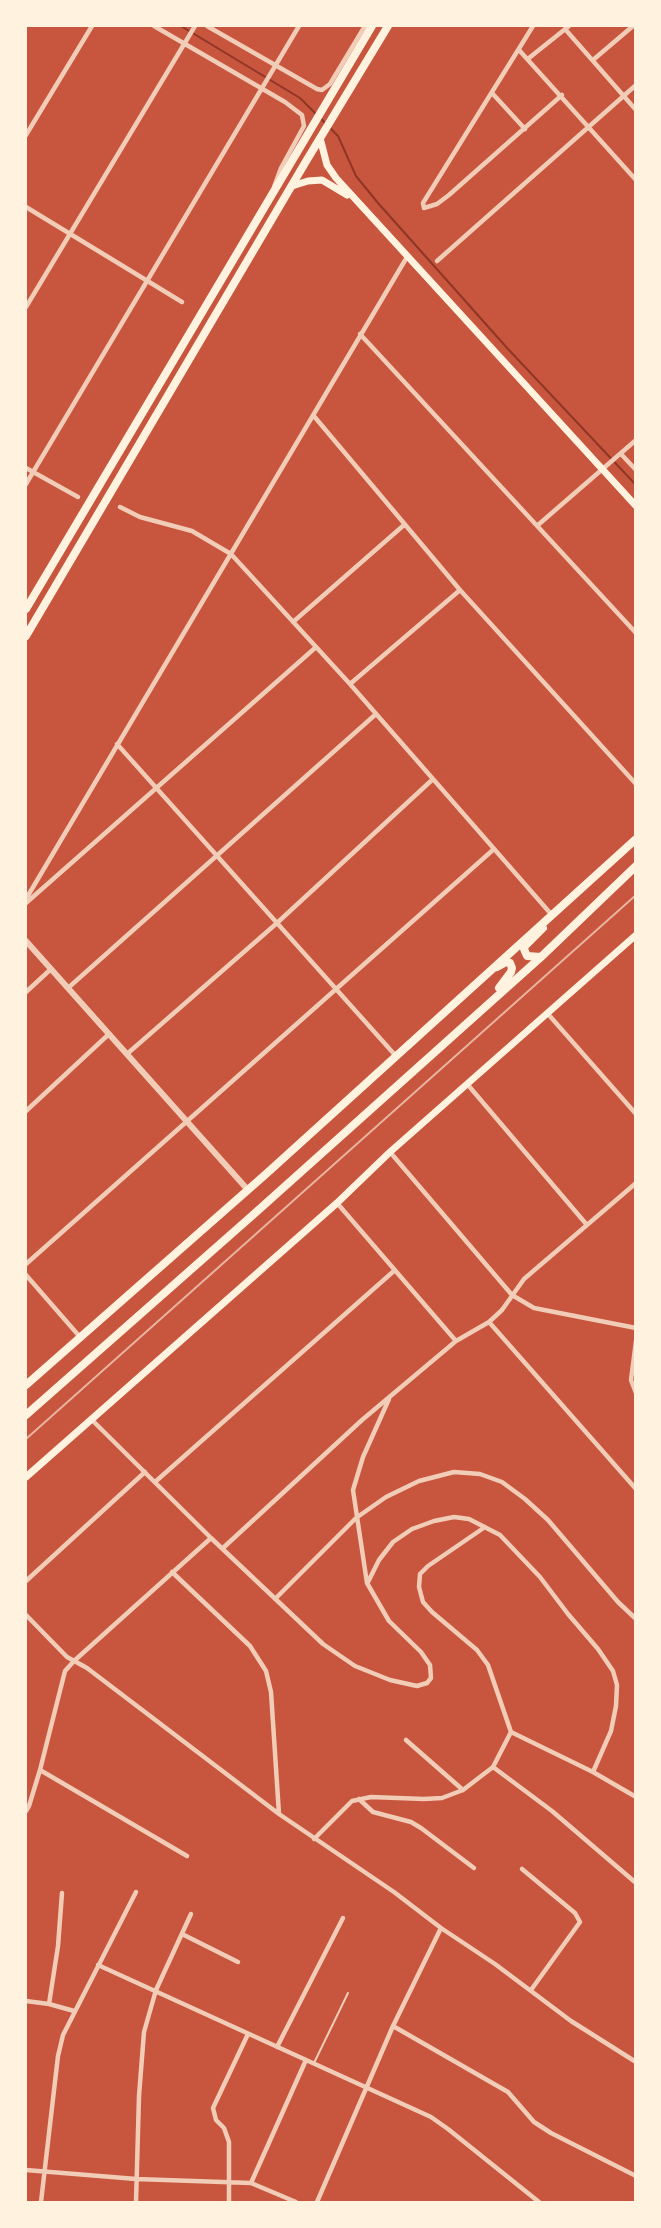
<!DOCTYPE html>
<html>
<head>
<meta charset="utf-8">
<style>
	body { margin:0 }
	#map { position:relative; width:661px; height:2228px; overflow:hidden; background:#c8553d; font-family:"Fira Sans",sans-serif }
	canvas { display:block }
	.frame { position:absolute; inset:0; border:27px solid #fff3e0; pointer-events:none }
</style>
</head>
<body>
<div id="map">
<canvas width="661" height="2228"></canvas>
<div class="frame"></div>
</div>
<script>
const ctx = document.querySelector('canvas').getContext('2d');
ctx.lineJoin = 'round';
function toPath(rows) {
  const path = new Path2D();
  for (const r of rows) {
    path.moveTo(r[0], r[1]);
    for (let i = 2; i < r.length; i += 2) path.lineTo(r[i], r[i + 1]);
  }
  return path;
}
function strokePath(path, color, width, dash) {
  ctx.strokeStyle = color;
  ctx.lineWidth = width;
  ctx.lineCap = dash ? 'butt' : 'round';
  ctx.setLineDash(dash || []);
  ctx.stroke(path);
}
strokePath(toPath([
	[181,26,300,98,316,114],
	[320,118,338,136,356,176,378,203,508,349,636,485]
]), '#8f3625', 2);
strokePath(toPath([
	[314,2063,348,1993]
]), '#f1ccb7', 2);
strokePath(toPath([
	[154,26,285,102,302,115,304,126,281,168,274,187],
	[207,26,317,89,322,90,330,84,365,26],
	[533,26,423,203,424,208,437,204,449,195,562,95],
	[565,29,636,110],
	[519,50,636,180],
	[529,58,569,26],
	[593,60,633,26],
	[492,93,525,129],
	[26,135,92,26],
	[26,207,182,302],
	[437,261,636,85],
	[26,307,195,26],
	[360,334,636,633],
	[313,415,460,590,636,784],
	[621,454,636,470],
	[26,468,78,497],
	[26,484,299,26],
	[120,507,140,517,192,531,231,554,350,684,551,914],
	[538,525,636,440],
	[293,622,404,525],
	[350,684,460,590],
	[117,744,395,1055],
	[26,899,407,257],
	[26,903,315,648],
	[68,988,376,714],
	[26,992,51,969],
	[548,1014,636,1114],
	[127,1054,277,923,433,779],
	[468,1085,587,1225],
	[26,1111,109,1034],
	[390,1152,512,1295,534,1308,636,1328],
	[337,1203,456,1341],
	[26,1264,494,849],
	[26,1275,80,1337],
	[489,1322,636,1489],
	[636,1341,631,1380,636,1393],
	[91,1419,211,1538,323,1644,355,1666,390,1680,417,1686,427,1683,431,1678,430,1665,421,1652,389,1621,367,1583,353,1490,363,1457,389,1399],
	[155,1482,395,1270],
	[223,1548,362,1420,456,1341,489,1322,502,1310,524,1279,636,1183],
	[172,1572,250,1646,266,1671,271,1692,279,1814],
	[26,1581,145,1472],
	[368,1582,379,1560,393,1542,412,1529,434,1521,454,1517,469,1519,500,1535,540,1577,568,1614,598,1649,613,1671,617,1685,616,1706,611,1731,593,1772],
	[275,1599,356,1518,386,1497,419,1481,454,1472,480,1474,502,1482,525,1499,548,1520,618,1602,636,1619],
	[26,1615,67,1657,87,1668,279,1814,394,1892,441,1928,495,1964,571,2021,636,2062],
	[511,1732,593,1772,636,1797],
	[406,1740,463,1790],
	[493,1767,552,1811,636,1883],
	[40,1770,187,1856],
	[359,1799,373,1812,411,1822,421,1828,474,1868],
	[26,1811,29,1806,40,1770,65,1671,74,1661,211,1538],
	[314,1839,352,1801,371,1797,424,1799,442,1798,463,1790,493,1767,511,1732,488,1665,477,1650,432,1612,423,1602,419,1587,420,1574,428,1566,485,1527],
	[522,1869,575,1913,580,1922,531,1990],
	[182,1934,238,1962],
	[98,1965,431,2117,448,2129,539,2202],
	[26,2001,49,2004,74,2011],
	[49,2004,58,1946,62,1893],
	[393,2026,508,2092,534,2122,551,2133,636,2176],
	[277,2047,343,1918],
	[26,2170,136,2179,251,2183,296,2202],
	[251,2183,306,2060],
	[41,2202,58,2056,63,2035,136,1892],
	[136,2202,139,2096,144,2032,156,1990,191,1914],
	[229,2202,229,2142,224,2128,216,2120,213,2108,248,2034],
	[317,2202,393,2026,441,1928]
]), '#f1ccb7', 4.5);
strokePath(toPath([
	[26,941,248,1190]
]), '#f1ccb7', 6);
strokePath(toPath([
	[320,138,327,165,336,178,636,506],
	[292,186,308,181,322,180,347,195],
	[26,1477,337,1203,390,1152,636,935]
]), '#fff3e0', 7);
strokePath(toPath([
	[26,609,372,26],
	[26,636,305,163,388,26],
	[541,957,527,956,524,949,525,946,543,928],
	[497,967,506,962,510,963,512,968,511,972,499,988],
	[26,1385,266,1174,636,839],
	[26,1415,254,1214,541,957,636,866]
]), '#fff3e0', 8);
strokePath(toPath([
	[26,1439,636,895]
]), '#e9b49f', 2);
</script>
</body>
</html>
